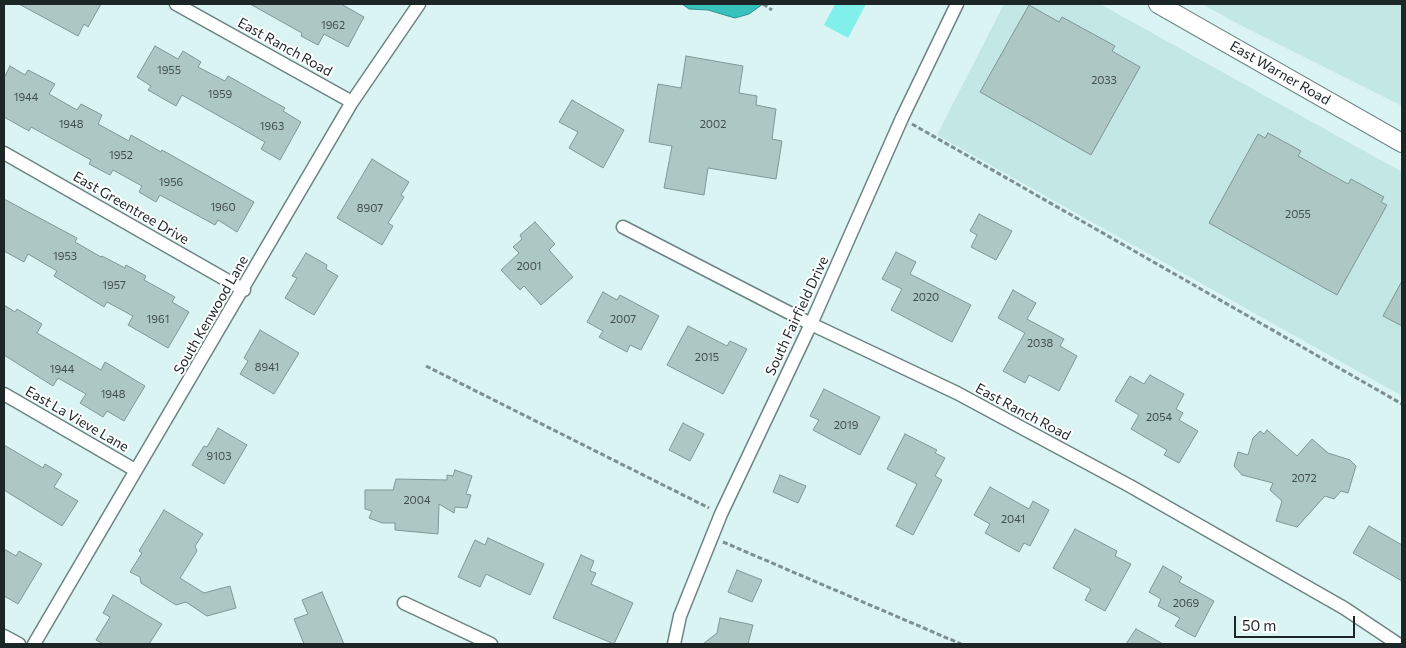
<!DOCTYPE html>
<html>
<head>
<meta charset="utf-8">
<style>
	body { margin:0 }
	#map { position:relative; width:1406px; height:648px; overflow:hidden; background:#d9f4f2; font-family:Commissioner,sans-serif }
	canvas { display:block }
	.frame { position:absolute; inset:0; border:5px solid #1c2626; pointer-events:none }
	.scale { position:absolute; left:1234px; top:616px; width:121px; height:22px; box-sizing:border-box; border:2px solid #1c2626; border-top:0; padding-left:6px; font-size:15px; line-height:18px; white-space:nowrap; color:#1c2626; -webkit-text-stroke:4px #fff; paint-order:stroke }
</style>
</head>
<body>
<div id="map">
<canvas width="1406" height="648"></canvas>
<div class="frame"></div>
<div class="scale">50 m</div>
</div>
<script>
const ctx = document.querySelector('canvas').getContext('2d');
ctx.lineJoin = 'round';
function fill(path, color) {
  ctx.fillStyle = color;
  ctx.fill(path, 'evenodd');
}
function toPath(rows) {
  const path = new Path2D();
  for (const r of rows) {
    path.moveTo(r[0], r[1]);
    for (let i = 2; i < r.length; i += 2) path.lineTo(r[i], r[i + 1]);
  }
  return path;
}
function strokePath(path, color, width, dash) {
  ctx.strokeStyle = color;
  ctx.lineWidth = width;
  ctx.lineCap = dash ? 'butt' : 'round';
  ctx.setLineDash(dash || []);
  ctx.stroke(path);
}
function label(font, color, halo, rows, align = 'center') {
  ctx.font = font + ' Commissioner,sans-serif';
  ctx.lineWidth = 4;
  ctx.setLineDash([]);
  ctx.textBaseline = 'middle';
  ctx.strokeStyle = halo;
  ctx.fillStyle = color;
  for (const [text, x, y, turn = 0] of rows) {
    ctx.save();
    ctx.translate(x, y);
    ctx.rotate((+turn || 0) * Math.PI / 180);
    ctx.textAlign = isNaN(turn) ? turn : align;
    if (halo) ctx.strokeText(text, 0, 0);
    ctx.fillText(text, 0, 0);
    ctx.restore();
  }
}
fill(toPath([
	[1004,4,1100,4,1402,172,1402,396,937,135],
	[1202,4,1402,4,1402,106,1238,24]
]), '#c3e7e4');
fill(toPath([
	[835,4,866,4,848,38,824,25]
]), '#81f0eb');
const water = toPath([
	[682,4,763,4,749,14,735,18,708,10,689,9,682,4]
]);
fill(water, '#37c2bd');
strokePath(water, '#2f9390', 1);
const building = toPath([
	[19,4,101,4,88,27,84,24,78,36,19,4],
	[250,4,341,4,364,17,348,47,324,34,318,45,301,36,302,33,250,4],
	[1029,5,1059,22,1062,17,1115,46,1112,51,1140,67,1091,155,980,92,1029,5],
	[155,46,178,59,183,51,201,62,198,67,225,81,228,76,285,108,283,111,301,122,280,160,261,149,265,142,182,95,176,106,148,90,151,86,137,77,155,46],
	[686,56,743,66,739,93,757,96,756,105,776,109,772,139,782,141,776,179,708,168,704,195,664,188,672,146,649,142,658,84,681,88,686,56],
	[10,66,25,75,28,70,55,84,49,94,77,110,81,104,102,115,98,124,129,141,131,135,161,152,162,150,254,202,237,232,218,220,215,225,160,195,156,202,139,192,142,186,113,170,110,175,89,164,91,160,31,127,29,131,4,117,4,78,10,66],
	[572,100,624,130,603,168,569,148,578,132,559,122,572,100],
	[1268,133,1301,151,1298,156,1328,173,1348,184,1351,179,1384,197,1381,202,1387,205,1337,295,1209,223,1258,134,1265,138,1268,133],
	[372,159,409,182,401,195,404,197,388,223,393,226,382,245,337,218,372,159],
	[4,199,77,238,75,242,101,257,102,256,125,268,126,265,146,276,144,280,175,297,172,302,189,312,168,348,128,325,133,316,107,302,104,307,54,276,57,271,28,254,24,262,4,251,4,199],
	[979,214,1012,231,996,260,971,247,977,235,970,231,979,214],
	[535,222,555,244,549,250,573,277,541,305,524,286,520,290,501,270,519,253,513,247,522,239,520,235,535,222],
	[896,252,916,262,910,274,971,305,952,342,891,310,902,289,882,279,896,252],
	[306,253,327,265,326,269,338,276,314,315,285,298,297,278,292,276,306,253],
	[1402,281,1402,326,1383,316,1402,281],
	[1013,290,1036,303,1027,319,1064,339,1060,346,1077,356,1059,391,1029,375,1025,383,1003,371,1025,333,998,318,1013,290],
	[603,292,617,300,620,295,659,316,641,350,630,345,627,352,599,337,603,331,587,322,603,292],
	[4,305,15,312,17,309,42,324,37,333,101,370,105,362,145,386,124,421,107,411,103,417,80,403,86,394,58,378,53,386,4,355,4,305],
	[688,326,727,346,730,341,747,349,723,394,667,365,688,326],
	[260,330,299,353,274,394,240,374,248,361,244,358,260,330],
	[1150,375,1184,394,1176,409,1183,413,1179,420,1198,431,1179,463,1164,455,1167,450,1131,429,1139,415,1115,401,1130,376,1144,384,1150,375],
	[824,389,880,417,860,455,813,430,819,420,810,416,824,389],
	[683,423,704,434,690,461,669,450,683,423],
	[218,428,247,445,224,484,192,465,204,446,207,447,218,428],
	[1267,430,1297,456,1312,439,1328,453,1350,460,1356,466,1348,493,1341,491,1334,499,1325,496,1297,527,1276,521,1282,501,1270,490,1273,483,1242,475,1234,466,1238,452,1248,455,1253,438,1260,431,1264,434,1267,430],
	[905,434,937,450,935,453,945,458,935,476,942,480,913,535,896,526,917,484,887,469,905,434],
	[4,445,43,468,45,464,62,474,54,487,78,501,62,526,4,490,4,445],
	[455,470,472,476,466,494,471,495,467,508,455,507,454,513,439,504,438,534,395,530,395,523,382,523,369,518,372,511,365,509,365,490,393,490,396,479,447,480,447,475,453,476,455,470],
	[780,475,806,486,798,503,773,492,780,475],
	[990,487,1029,509,1033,501,1049,510,1030,546,1024,543,1019,552,985,533,990,524,974,515,990,487],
	[164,510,203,534,195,546,197,551,180,578,204,593,230,586,236,608,207,616,186,602,176,605,141,583,140,577,130,572,142,553,139,551,164,510],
	[1369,526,1402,545,1402,581,1353,553,1369,526],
	[1075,529,1117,551,1115,556,1131,564,1105,611,1085,600,1091,589,1053,568,1075,529],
	[488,538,544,564,530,595,486,574,480,587,458,577,475,540,485,545,488,538],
	[4,549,16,556,19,551,42,564,18,604,4,596,4,549],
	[581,555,594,561,590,571,596,573,591,584,633,603,614,644,553,618,581,555],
	[1163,566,1182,577,1179,582,1214,601,1195,637,1175,626,1180,618,1158,606,1161,599,1149,592,1163,566],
	[737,570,762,580,752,602,728,592,737,570],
	[322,592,344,644,304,644,294,619,308,614,302,600,322,592],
	[113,595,162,624,149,644,103,644,96,640,110,617,103,613,113,595],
	[720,618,753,625,748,644,703,644,717,633,720,618],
	[1136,629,1163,644,1126,644,1136,629]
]);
fill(building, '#adc7c5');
strokePath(building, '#7f9796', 1);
const street = toPath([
	[176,4,352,102],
	[4,153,244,290],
	[623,227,811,324,957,393,1130,486,1344,608,1398,644],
	[4,394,135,470],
	[404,603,491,644],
	[4,636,19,644],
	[34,644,352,102,419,4],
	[674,644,680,616,721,514,811,324,902,118,957,4]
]);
const secondary = toPath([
	[1158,4,1402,143]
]);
strokePath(street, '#6c8482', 15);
strokePath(secondary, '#6c8482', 20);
strokePath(toPath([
	[763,4,772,10],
	[912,124,1402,404],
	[426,366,709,508],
	[723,542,961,644]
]), '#7d8f8e', 3, [5, 2.5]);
strokePath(street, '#fff', 12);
strokePath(secondary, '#fff', 18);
label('11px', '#404e4e', null, [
	["1962",333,25],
	["1955",169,70],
	["2033",1104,80],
	["1959",220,94],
	["1944",26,97],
	["1948",71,124],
	["2002",713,124],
	["1963",272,126],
	["1952",121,155],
	["1956",171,182],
	["1960",223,207],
	["8907",370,208],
	["2055",1298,214],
	["1953",65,256],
	["2001",529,266],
	["1957",114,285],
	["2020",926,297],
	["1961",158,319],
	["2007",623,319],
	["2038",1040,343],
	["2015",707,357],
	["8941",267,367],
	["1944",62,369],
	["1948",113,394],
	["2054",1159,417],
	["2019",846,425],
	["9103",219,456],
	["2072",1304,478],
	["2004",417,500],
	["2041",1013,519],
	["2069",1186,603]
]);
label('14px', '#1c2626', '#fff', [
	["East Ranch Road",285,47,29],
	["East Warner Road",1280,73,30],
	["East Greentree Drive",131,208,30],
	["South Kenwood Lane",211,315,-60],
	["South Fairfield Drive",797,316,-65],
	["East Ranch Road",1023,412,28],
	["East La Vieve Lane",77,419,30]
]);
</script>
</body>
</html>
